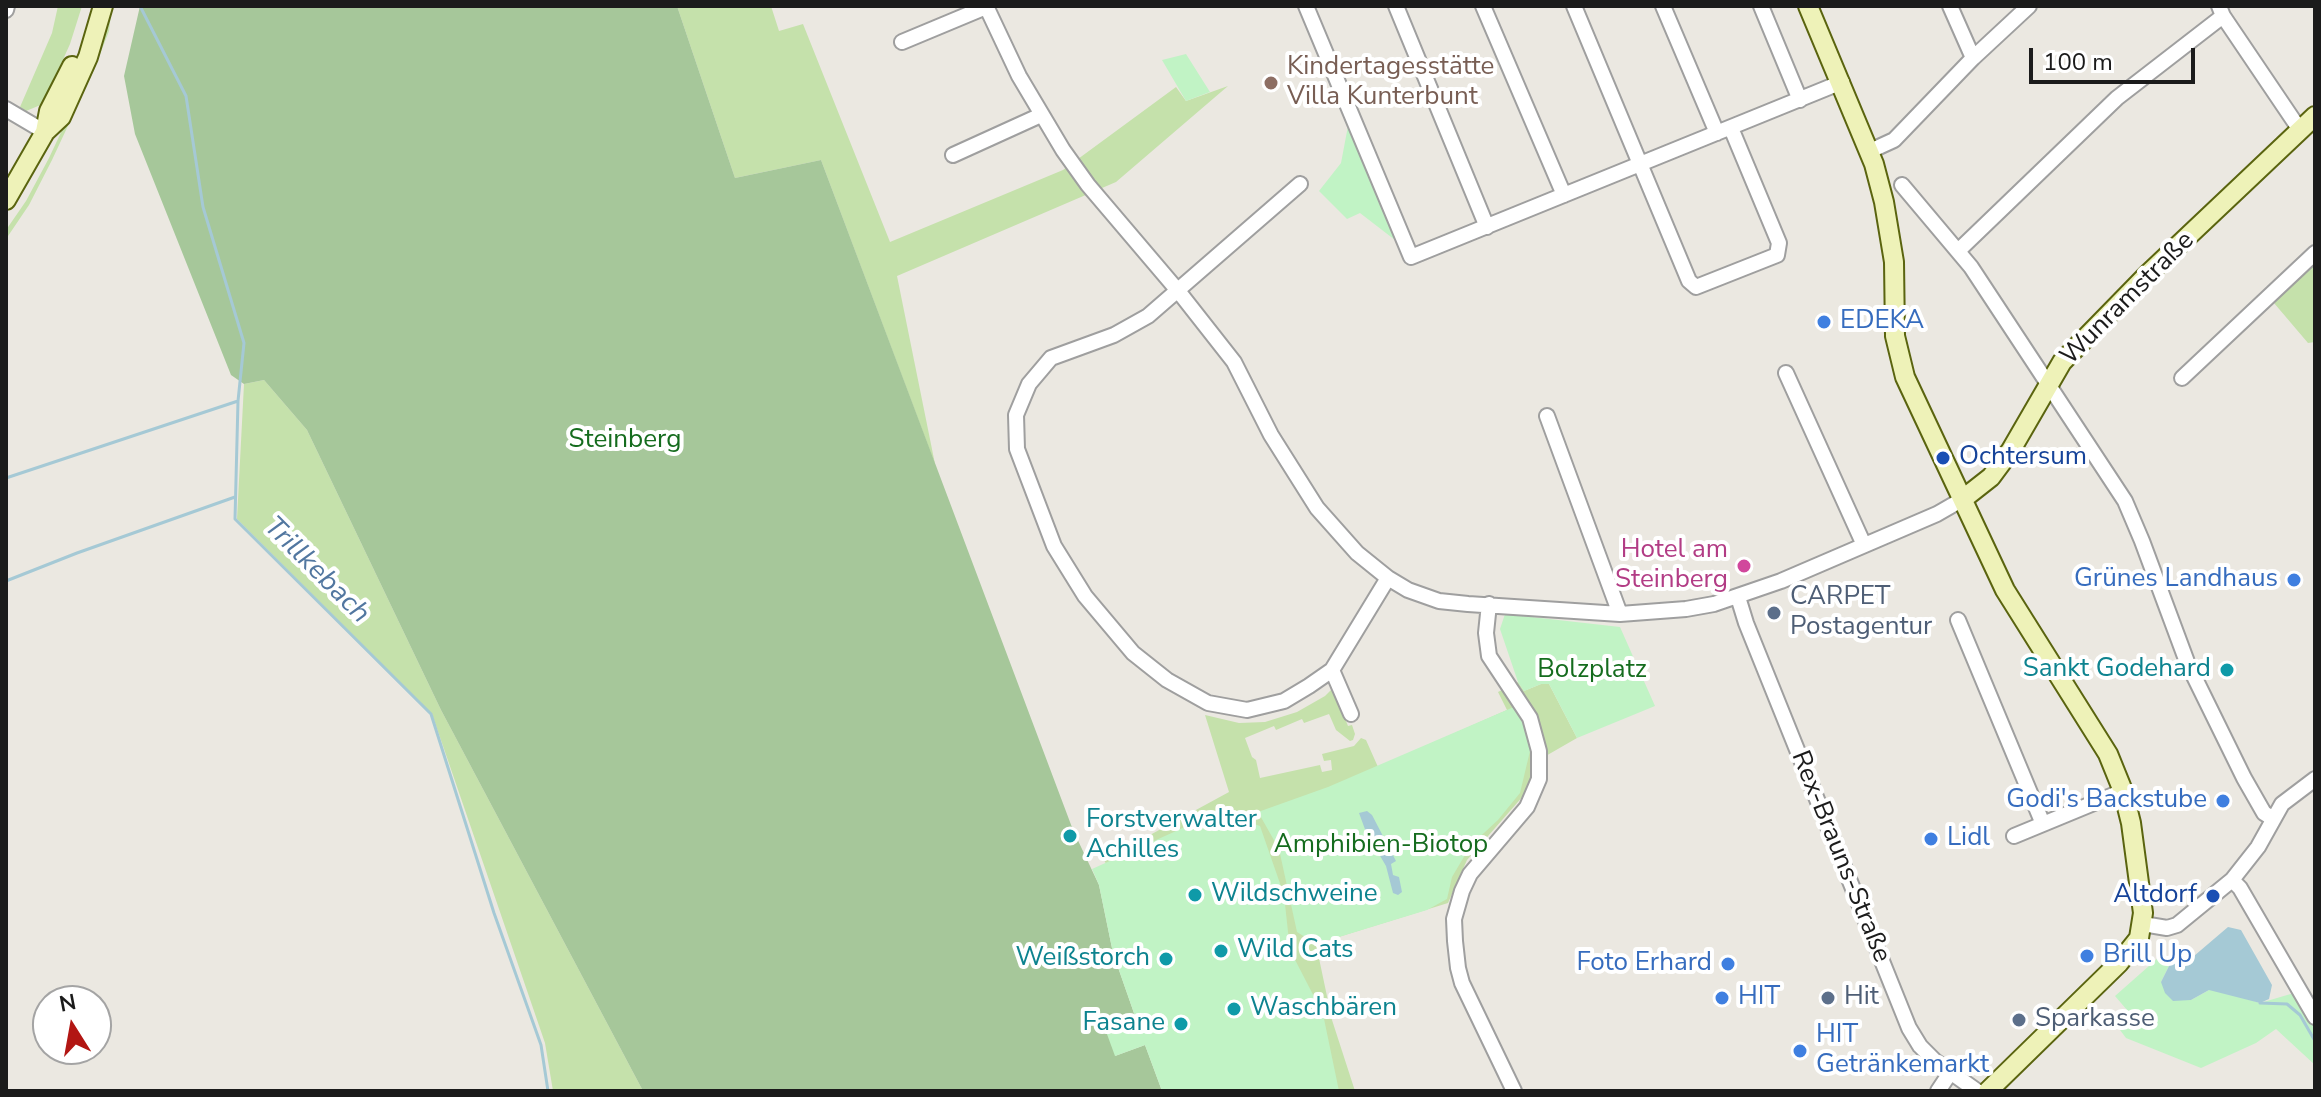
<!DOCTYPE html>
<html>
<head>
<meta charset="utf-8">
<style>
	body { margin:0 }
	#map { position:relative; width:2321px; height:1097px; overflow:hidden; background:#ebe8e1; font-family:"Nunito Sans",sans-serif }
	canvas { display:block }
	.frame { position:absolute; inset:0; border:8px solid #1b1b1b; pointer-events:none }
	.north { position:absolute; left:32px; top:985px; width:80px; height:80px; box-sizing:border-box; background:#fff; border:2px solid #a4a4a4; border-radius:50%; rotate:349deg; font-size:22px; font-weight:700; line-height:32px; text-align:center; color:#1b1b1b }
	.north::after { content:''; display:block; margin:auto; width:28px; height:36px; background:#b21613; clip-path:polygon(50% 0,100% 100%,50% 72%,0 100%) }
	.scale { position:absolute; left:2029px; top:48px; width:166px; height:36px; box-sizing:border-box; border:4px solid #1b1b1b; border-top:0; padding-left:10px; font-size:24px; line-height:28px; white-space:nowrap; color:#1b1b1b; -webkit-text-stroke:6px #fff; paint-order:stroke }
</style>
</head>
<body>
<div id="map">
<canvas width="2321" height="1097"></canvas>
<div class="frame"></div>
<div class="north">N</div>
<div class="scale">100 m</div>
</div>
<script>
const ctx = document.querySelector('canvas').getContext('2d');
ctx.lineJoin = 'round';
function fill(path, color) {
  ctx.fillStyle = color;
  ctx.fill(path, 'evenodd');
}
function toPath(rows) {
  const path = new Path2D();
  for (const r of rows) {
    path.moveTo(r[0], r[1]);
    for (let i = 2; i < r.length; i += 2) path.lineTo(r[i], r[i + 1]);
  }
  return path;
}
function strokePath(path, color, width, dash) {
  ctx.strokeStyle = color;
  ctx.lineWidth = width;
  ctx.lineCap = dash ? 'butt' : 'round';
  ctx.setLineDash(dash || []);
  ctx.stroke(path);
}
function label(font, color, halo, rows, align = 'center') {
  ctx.font = font + ' "Nunito Sans",sans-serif';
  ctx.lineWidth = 8;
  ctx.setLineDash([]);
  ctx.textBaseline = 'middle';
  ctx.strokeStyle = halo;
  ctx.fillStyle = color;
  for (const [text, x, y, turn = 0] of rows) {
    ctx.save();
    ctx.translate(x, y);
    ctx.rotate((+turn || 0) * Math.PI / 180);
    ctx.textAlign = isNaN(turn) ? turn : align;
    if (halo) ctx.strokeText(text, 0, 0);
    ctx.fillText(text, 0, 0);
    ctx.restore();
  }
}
fill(toPath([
	[58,6,82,6,70,44,43,104,26,111,20,107,52,33],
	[108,6,112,6,109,31,94,70,52,160,29,205,6,239,6,230,26,201,49,158,85,81],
	[677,6,771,6,779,31,803,24,890,242,1063,170,1176,87,1186,101,1228,86,1116,182,897,276,935,464,821,160,735,178],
	[2315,263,2315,342,2308,343,2274,303],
	[264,380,307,430,441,710,643,1091,553,1091,545,1043,432,714,237,519,244,384],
	[1518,682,1524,691,1541,684,1549,684,1577,738,1544,757,1524,795,1467,860,1448,903,1316,944,1332,1020,1355,1091,1323,1091,1114,879,1104,860,1229,792,1205,715,1239,723,1265,722,1297,712,1325,696,1333,688,1348,726,1352,725,1355,734,1353,740,1350,741,1336,730,1329,714,1304,723,1302,719,1276,730,1274,726,1245,738,1252,757,1256,760,1260,778,1320,765,1322,772,1332,770,1331,760,1324,761,1322,754,1354,746,1361,738,1366,740,1378,767,1507,710,1498,692]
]), '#c5e1ab');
fill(toPath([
	[140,6,677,6,735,178,821,160,1073,830,1099,885,1113,953,1135,1016,1115,1056,1145,1045,1162,1091,643,1091,441,710,307,430,264,380,244,384,231,375,135,134,124,76]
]), '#a6c79a');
fill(toPath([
	[1186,54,1210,92,1186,101,1162,60],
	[1348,126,1395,240,1360,213,1347,219,1319,191,1341,163],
	[1505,614,1620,627,1655,706,1577,738,1549,684,1541,684,1524,691,1518,682,1500,629],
	[1516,706,1529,734,1530,751,1520,793,1498,820,1471,845,1452,877,1447,899,1427,910,1316,944,1297,932,1279,849,1258,812,1328,787],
	[1218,812,1260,826,1284,895,1290,950,1323,1014,1339,1091,1162,1091,1145,1045,1115,1056,1104,1026,1135,1016,1113,953,1099,885,1092,869],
	[2158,958,2166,961,2172,960,2161,982,2191,1000,2209,990,2218,990,2260,1003,2294,993,2315,1022,2315,1065,2276,1029,2256,1043,2201,1068,2126,1038,2120,1030,2133,1017,2115,996]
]), '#c1f3c5');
fill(toPath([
	[1367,811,1372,815,1396,861,1391,864,1393,875,1399,877,1402,892,1398,895,1393,893,1386,866,1366,832,1359,813],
	[2228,927,2241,930,2272,985,2269,999,2260,1003,2209,990,2191,1000,2173,1001,2165,993,2161,982,2172,960,2194,956]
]), '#a5c9d5');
strokePath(toPath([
	[140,6,186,96,203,207,244,343,238,401,235,519,431,714,494,913,541,1045,548,1091],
	[6,478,238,401],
	[6,581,77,553,235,497],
	[2260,1003,2287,1004,2300,1015,2315,1041]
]), '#a5c9d5', 3);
const street = toPath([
	[986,6,1019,76,1063,150,1088,185,1179,292,1234,362,1271,435,1317,508,1357,553,1388,578,1408,590,1439,601,1468,604,1620,614,1686,609,1714,604,1781,581,1937,514,1963,499],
	[1306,6,1411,257,1842,82],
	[1396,6,1487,227],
	[1483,6,1564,195],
	[1574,6,1689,281,1696,287,1777,255,1779,243,1731,128],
	[1663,6,1717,133],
	[1761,6,1800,100],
	[1950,6,1973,58],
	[2219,6,2223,16,2300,130],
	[6,10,7,6],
	[902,42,986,7],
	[6,109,45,132],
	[1870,151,1894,140,1973,58,2029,6],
	[953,155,1041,115],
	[1300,184,1148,316,1114,335,1051,358,1029,384,1016,415,1017,449,1054,546,1085,596,1133,653,1167,680,1208,703,1247,710,1284,701,1309,686,1332,670,1388,578],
	[1902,185,1971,267,2125,501,2142,541,2187,662,2244,778,2264,813,2272,818],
	[1958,251,2117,98,2223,16],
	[1786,373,1864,545],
	[2182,378,2315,253],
	[1547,416,1620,614],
	[1738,597,1746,623,1909,1028,1920,1046,1935,1061,1977,1091],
	[1489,604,1486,633,1489,656,1530,718,1539,751,1539,779,1527,807,1470,874,1462,891,1454,919,1455,941,1458,968,1462,983,1514,1091],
	[1958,620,2043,824],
	[1332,670,1351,714],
	[2014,836,2123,791],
	[2232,880,2240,888,2315,1017],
	[2143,924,2167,928,2177,925,2232,880,2258,847,2282,804,2315,779],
	[1938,1091,1950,1073]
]);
const secondary = toPath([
	[1808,6,1874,164,1884,202,1894,262,1895,336,1905,377,2005,590,2108,754,2123,791,2131,823,2143,913,2139,938,2119,963,1988,1091],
	[45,132,49,111,72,66],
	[6,200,45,132,61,117,88,57,103,6],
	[1963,499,1991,477,2011,450,2062,362,2148,274,2315,116]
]);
strokePath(street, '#9f9f9f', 18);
strokePath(secondary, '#5a640f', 22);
strokePath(street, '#fff', 14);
strokePath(secondary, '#eef2b8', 18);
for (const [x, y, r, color] of [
	[1271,83,8,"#8d6e63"],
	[1824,322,8,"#3f7fe0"],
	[1943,458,8,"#1a4fb4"],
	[1744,566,8,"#d1479c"],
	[2294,580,8,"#3f7fe0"],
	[1774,613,8,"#5c6f8a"],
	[2227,670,8,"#0f9aa8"],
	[2223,801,8,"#3f7fe0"],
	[1070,836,8,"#0f9aa8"],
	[1931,839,8,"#3f7fe0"],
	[1195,895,8,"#0f9aa8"],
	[2213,896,8,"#1a4fb4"],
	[1221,951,8,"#0f9aa8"],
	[2087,956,8,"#3f7fe0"],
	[1166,959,8,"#0f9aa8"],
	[1728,964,8,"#3f7fe0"],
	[1722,998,8,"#3f7fe0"],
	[1828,998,8,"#5c6f8a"],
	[1234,1009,8,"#0f9aa8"],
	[2019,1020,8,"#5c6f8a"],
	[1181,1024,8,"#0f9aa8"],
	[1800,1051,8,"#3f7fe0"]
]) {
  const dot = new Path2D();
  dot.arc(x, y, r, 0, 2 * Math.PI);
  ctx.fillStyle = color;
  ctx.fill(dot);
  strokePath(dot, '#fff', 3);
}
label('26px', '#785e54', '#fff', [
	["Kindertagesstätte",1287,68],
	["Villa Kunterbunt",1287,98]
], 'left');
label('26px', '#1b1b1b', '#fff', [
	["Wunramstraße",2128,299,-45],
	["Rex-Brauns-Straße",1840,857,68]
]);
label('26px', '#366cbe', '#fff', [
	["EDEKA",1840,322],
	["Grünes Landhaus",2278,580,"right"],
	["Godi's Backstube",2207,801,"right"],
	["Lidl",1947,839],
	["Brill Up",2103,956],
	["Foto Erhard",1712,964,"right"],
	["HIT",1738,998],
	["HIT",1816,1036],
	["Getränkemarkt",1816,1066]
], 'left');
label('26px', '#156c1e', '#fff', [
	["Steinberg",625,441],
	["Bolzplatz",1592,671],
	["Amphibien-Biotop",1381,846]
]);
label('26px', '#164399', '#fff', [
	["Ochtersum",1959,458],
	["Altdorf",2197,896,"right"]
], 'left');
label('26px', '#b23c85', '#fff', [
	["Hotel am",1728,551],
	["Steinberg",1728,581]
], 'right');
label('26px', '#4e5e75', '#fff', [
	["CARPET",1790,598],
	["Postagentur",1790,628],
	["Hit",1844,998],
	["Sparkasse",2035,1020]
], 'left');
label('26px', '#0d838f', '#fff', [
	["Sankt Godehard",2211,670,"right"],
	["Forstverwalter",1086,821],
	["Achilles",1086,851],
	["Wildschweine",1211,895],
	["Wild Cats",1237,951],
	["Weißstorch",1150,959,"right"],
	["Waschbären",1250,1009],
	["Fasane",1165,1024,"right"]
], 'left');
label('italic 28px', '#5277a0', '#fff', [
	["Trillkebach",316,571,45]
]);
</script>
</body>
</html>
